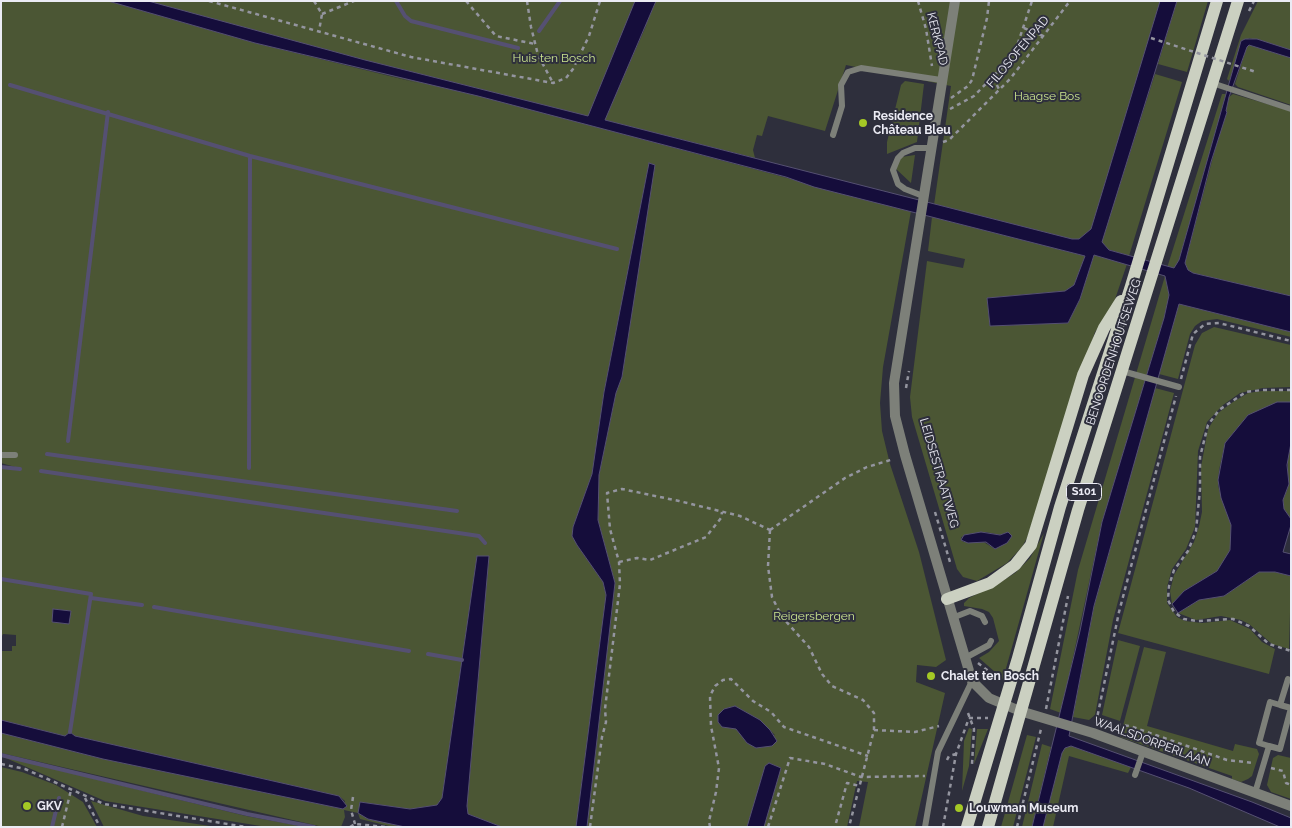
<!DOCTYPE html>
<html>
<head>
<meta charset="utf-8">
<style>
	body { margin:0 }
	#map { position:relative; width:1292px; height:828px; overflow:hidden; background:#2e2f3c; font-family:Raleway,sans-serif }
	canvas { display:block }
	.frame { position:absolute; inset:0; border:2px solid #ebebf4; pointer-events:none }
</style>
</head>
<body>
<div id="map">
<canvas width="1292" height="828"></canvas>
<div class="frame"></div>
</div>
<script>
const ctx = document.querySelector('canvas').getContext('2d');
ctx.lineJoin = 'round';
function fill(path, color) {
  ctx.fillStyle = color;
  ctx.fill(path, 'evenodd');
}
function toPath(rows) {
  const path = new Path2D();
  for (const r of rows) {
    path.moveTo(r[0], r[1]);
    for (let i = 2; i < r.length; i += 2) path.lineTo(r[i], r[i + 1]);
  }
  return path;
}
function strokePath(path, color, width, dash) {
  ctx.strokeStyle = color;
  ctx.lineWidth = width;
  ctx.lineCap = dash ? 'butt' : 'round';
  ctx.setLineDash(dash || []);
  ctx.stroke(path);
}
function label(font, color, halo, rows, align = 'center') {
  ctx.font = font + ' Raleway,sans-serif';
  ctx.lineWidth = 4;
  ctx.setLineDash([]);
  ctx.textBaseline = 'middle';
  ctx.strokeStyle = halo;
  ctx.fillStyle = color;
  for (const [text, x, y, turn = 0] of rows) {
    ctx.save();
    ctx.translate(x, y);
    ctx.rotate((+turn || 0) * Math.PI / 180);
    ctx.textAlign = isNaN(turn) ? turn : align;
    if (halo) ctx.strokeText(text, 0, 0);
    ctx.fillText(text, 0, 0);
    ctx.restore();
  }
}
fill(toPath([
	[1,1,108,1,255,43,418,83,115,1,1171,1,1116,197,1155,74,1182,82,1129,256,1107,249,1100,253,934,205,951,86,846,65,825,131,768,116,762,136,757,135,753,150,755,158,604,120,647,24,589,125,911,211,883,367,880,403,882,431,890,464,919,552,946,660,936,667,917,665,916,682,945,693,915,827,859,827,868,782,857,781,847,827,764,827,780,768,769,763,765,767,747,827,587,827,615,583,598,520,599,475,616,393,622,377,642,245,649,163,604,392,592,474,573,527,577,545,603,582,606,595,576,827,502,827,468,814,467,806,489,556,477,556,442,798,437,805,410,809,360,802,358,813,368,819,405,827,393,827,360,819,358,813,344,810,345,817,341,827,323,827,1,753,1,733,103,759,343,809,345,801,339,796,74,736,71,733,65,736,1,720,1,651,12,651,12,646,16,646,16,635,3,634,2,636,1,469,22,469,1,463],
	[735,706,760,720,775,735,747,743,724,709],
	[1177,1,1208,1,1187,72,1158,64],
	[1258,1,1291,1,1291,50,1249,38,1229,81,1227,79,1241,35],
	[1249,45,1291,58,1291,105,1238,87,1235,84,1247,46],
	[905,81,924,84,917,142,887,154,887,142,901,85],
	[1222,94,1227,94,1179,260,1176,268,1167,268],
	[1233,94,1291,111,1291,296,1193,273,1188,270,1185,263,1229,97],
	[915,155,911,183,896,169,901,157],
	[932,217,1085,256,1074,285,1065,291,987,298,990,326,1068,323,1080,299,1094,255,1127,264,1111,311,1095,332,1027,538,1022,547,1007,563,977,581,963,577,957,569,912,417,910,397,927,261,963,268,965,259,928,251],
	[986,532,1000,535,1005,533,1010,540,995,549,982,541,963,542,961,537],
	[1165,276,1169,295,1164,318,1102,522,1061,713,1050,709,1078,570],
	[1179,304,1291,332,1291,337,1217,319,1202,321,1195,326,1190,334,1178,379,1159,374],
	[1214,327,1291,345,1291,387,1263,388,1240,393,1223,405,1207,422,1198,451,1195,527,1186,549,1172,569,1167,587,1167,603,1177,617,1185,621,1202,623,1230,620,1250,629,1262,642,1275,649,1269,674,1118,633,1195,345,1202,333],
	[1155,388,1174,393,1113,620,1095,715,1089,720,1073,717,1094,607],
	[1262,391,1291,391,1291,402,1248,415,1225,443,1219,470,1218,486,1231,525,1231,545,1227,558,1217,571,1184,591,1172,604,1170,591,1174,575,1194,542,1199,526,1202,512,1201,467,1208,429,1218,413,1233,402,1248,393],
	[1291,443,1291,519,1284,509,1283,500,1288,488,1288,454],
	[1044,533,1003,679,979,658,989,652,999,641,993,618,989,612,982,609,964,606,964,603,969,598,999,583,1015,573,1030,558],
	[1259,572,1275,572,1291,576,1289,649,1272,644,1249,624,1241,620,1221,616,1196,620,1178,613,1199,600,1224,596],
	[1118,640,1140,646,1120,721,1102,715],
	[1144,647,1166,652,1147,726,1233,751,1235,744,1257,749,1259,754,1252,776,1248,779,1241,782,1232,779,1232,776,1120,737],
	[969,728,972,729,969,766,962,791,964,741],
	[977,729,988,729,974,764],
	[1027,735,1036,737,1013,827,1001,827],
	[1042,744,1051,747,1032,827,1022,827],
	[1071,746,1131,767,1128,773,1069,756,1053,827,1043,827,1062,753,1065,748],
	[1278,755,1291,758,1291,799,1271,792,1267,785,1273,758],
	[1,756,246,816,306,827,267,827,105,801],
	[1,767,22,772,56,785,83,802,97,827,1,827],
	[91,801,143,816,217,827,104,827]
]), '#4b5634');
const water = toPath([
	[108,1,148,1,365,60,588,116,635,1,656,1,605,120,1072,239,1079,239,1091,229,1160,1,1177,1,1102,242,1109,250,1174,268,1179,260,1241,41,1245,39,1257,39,1291,50,1291,58,1249,45,1247,47,1229,97,1226,111,1227,112,1211,162,1185,263,1188,270,1193,273,1291,296,1291,332,1179,304,1094,606,1069,736,1252,802,1291,818,1291,827,1280,827,1189,788,1071,746,1065,748,1062,753,1043,827,1032,827,1080,631,1102,522,1164,318,1169,295,1165,276,1094,255,1080,299,1068,323,990,326,987,298,1065,291,1074,285,1085,256,814,187,786,177,478,96,255,43,108,1],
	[649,163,655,165,622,377,616,393,599,475,598,520,615,583,587,827,576,827,606,595,603,582,577,545,572,536,573,527,592,474,604,392,649,163],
	[1277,402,1291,402,1291,443,1287,465,1289,484,1283,500,1284,509,1291,519,1291,525,1283,552,1291,554,1291,576,1275,572,1259,572,1224,596,1199,600,1178,613,1172,604,1184,591,1217,571,1230,550,1231,525,1221,498,1218,480,1225,443,1248,415,1277,402],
	[981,532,1000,535,1008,532,1012,536,1007,543,995,549,986,542,968,543,961,540,964,535,981,532],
	[477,556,489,556,467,806,468,814,502,827,405,827,368,819,358,813,360,802,410,809,437,805,442,798,477,556],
	[53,609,71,611,69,624,52,622,53,609],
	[735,706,760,720,770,730,777,741,772,746,756,748,747,743,736,729,722,727,718,722,718,715,724,709,735,706],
	[1,720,65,736,70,732,75,736,339,796,347,806,343,809,103,759,1,733,1,720],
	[769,763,781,768,764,827,747,827,765,766,769,763]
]);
fill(water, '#150d3b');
strokePath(water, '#555072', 1);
strokePath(toPath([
	[396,1,405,16,411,21,518,48],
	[539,31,560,1],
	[10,85,250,156,617,249],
	[68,441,108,112],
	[47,454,457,511],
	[1,467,20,469],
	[249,468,250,156],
	[41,471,479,536,485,543],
	[1,579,91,594,70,732],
	[91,598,142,605],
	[154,607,409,651],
	[428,654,462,660],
	[1,755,247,814,314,827],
	[52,827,59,798]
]), '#555072', 4);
strokePath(toPath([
	[209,1,411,57,553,83,566,78,573,69,589,36,600,1],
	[314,1,322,14,319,31],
	[466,1,496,36,535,44],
	[527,1,531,27,538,55,553,83],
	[918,1,926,29,932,66],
	[1249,11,1254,1],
	[322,14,354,1],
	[1024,28,1043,36],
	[993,78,999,89],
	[951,98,968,86,972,80,987,18,989,1],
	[950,109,974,96,1006,63,1018,43,1032,1],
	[943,142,949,140,1010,79,1070,1],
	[1181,379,1193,334,1205,324,1219,323,1291,341],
	[906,388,909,371],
	[1291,390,1262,390,1246,392,1219,410,1208,425,1200,457,1200,489,1196,531,1188,551,1174,570,1169,586,1168,600,1174,612,1184,619,1197,621,1233,619,1249,626,1269,644,1291,651],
	[935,512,950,562,949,564],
	[770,530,768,566,772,597,782,617,809,647,822,674,832,686,863,700,874,713,874,730,849,827],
	[770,530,845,478,867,467,894,459],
	[619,562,637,558,650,560,706,537,721,518,722,512],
	[978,663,1000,680],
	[1046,709,1068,596],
	[968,713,974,729,972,764],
	[969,718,988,718],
	[1096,723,1119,612,1176,396],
	[1101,723,1130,726,1227,760,1254,763],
	[874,730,915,732,939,726],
	[947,760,949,756,956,754],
	[1,764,25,769,104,804,246,827],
	[1271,768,1283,771,1286,783,1291,785],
	[353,797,351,810,355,824],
	[85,798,100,827],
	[836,823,847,783,860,786],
	[62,827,71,790],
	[350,827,355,824,386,827],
	[590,827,602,737,606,722,605,709,620,584,619,562,610,529,607,493,622,489,679,501,740,516,770,530],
	[710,827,709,821,716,792,719,768,711,726,710,696,715,686,723,680,731,679,753,701,771,712,784,727,868,756],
	[768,827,790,758,825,764,861,777,925,776],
	[943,827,956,754,969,718],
	[1017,827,1041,729]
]), '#94959f', 2.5, [4, 4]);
strokePath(toPath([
	[1212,83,1291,109],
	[833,135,842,106,841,85,848,72,861,68,941,80],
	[923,196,905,189,898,184,893,170,898,158,903,153,915,148,930,148],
	[1122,371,1179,387],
	[1,455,15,455],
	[952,618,970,611,982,616,985,622],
	[965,658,989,645,991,641],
	[1288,679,1280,705,1291,708],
	[1269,746,1259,743,1270,702,1280,705],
	[1135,775,1143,752],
	[1255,793,1269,746,1280,749,1291,708],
	[925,827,938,752,972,681]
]), '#7d8079', 6);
strokePath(toPath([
	[955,1,894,383,895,416,905,455,972,681,989,698,1020,711,1093,733,1291,806]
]), '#7d8079', 10);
strokePath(toPath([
	[947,599,990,583,1015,565,1031,545,1083,375,1104,328,1121,301],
	[967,827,1018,658,1060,507,1131,286,1217,1],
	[988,827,1078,510,1238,1]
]), '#cbd0c1', 12);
strokePath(toPath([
	[1151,38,1256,72]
]), '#94959f', 2.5, [4, 4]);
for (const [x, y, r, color] of [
	[863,123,5,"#a4c825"],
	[931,676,5,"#a4c825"],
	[27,806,5,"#a4c825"],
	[959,808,5,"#a4c825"]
]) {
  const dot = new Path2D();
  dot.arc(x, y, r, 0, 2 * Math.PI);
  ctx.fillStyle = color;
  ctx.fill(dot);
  strokePath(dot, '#2e2f3c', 2);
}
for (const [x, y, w] of [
	[1084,492,35]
]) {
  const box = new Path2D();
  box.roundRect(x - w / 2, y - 8.5, w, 17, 4);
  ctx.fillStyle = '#2e2f3c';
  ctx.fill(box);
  strokePath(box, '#ebebf4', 1);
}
label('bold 11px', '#ebebf4', null, [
	["S101",1084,492]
]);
label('12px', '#ebebf4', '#2e2f3c', [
	["KERKPAD",937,39,76],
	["FILOSOFENPAD",1018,52,-50],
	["BENOORDENHOUTSEWEG",1114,352,-72],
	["LEIDSESTRAATWEG",939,473,74],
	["WAALSDORPERLAAN",1152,742,20]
]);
label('12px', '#cbe58f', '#2e2f3c', [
	["Huis ten Bosch",554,58],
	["Haagse Bos",1047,96],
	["Reigersbergen",814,616]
]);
label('bold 12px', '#ebebf4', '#2e2f3c', [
	["Residence",873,116],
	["Château Bleu",873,130],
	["Chalet ten Bosch",941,676],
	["GKV",37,806],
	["Louwman Museum",969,808]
], 'left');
</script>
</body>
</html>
